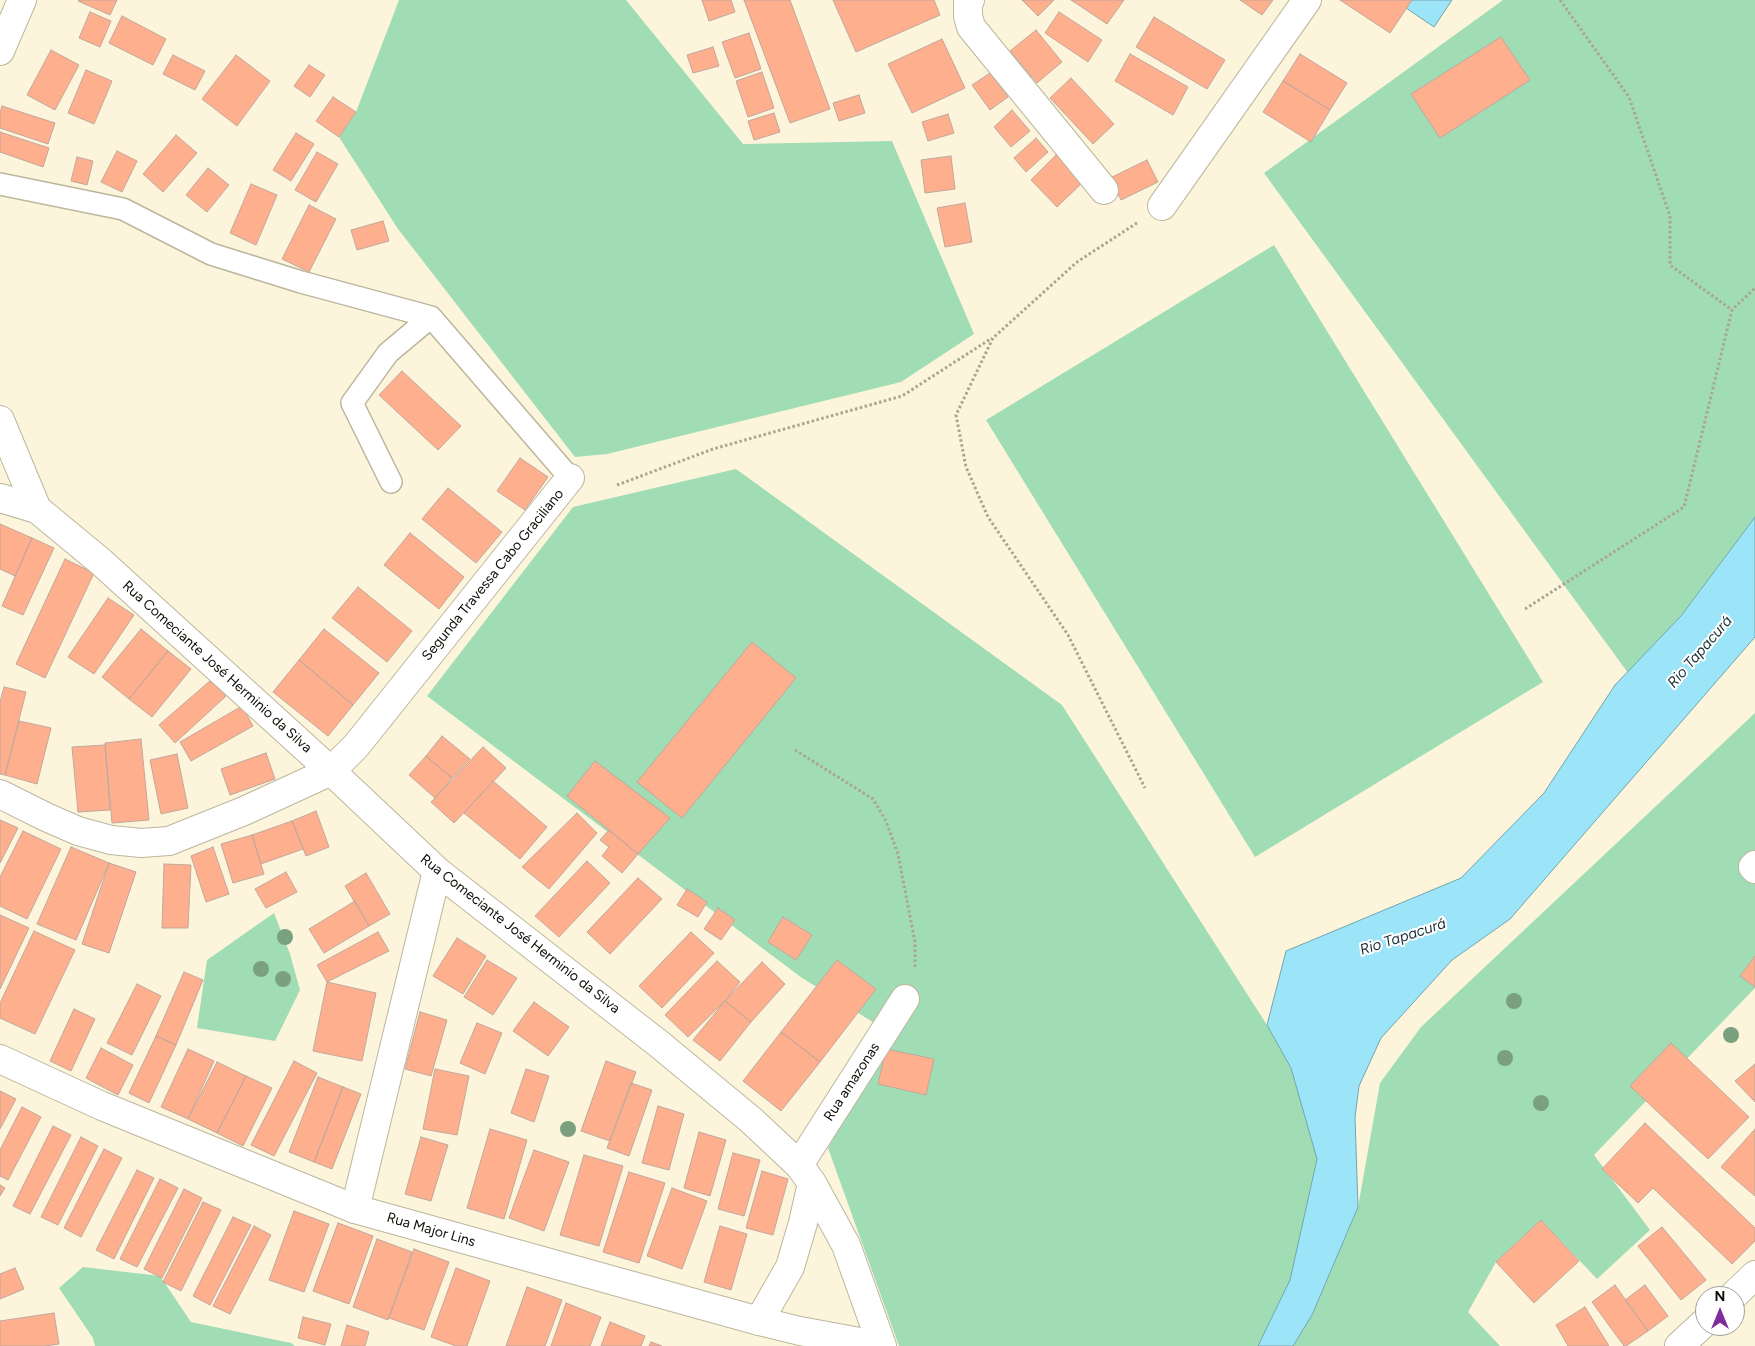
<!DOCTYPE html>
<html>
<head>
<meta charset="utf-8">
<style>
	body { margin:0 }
	#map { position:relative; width:1755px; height:1346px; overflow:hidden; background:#fcf5db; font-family:Figtree,sans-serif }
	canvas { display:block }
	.north { position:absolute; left:1695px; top:1286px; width:50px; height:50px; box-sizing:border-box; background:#fff; border:1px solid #9f9e9b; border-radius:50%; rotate:0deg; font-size:14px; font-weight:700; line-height:20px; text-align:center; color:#0e0c05 }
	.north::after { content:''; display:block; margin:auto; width:18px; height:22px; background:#802c9a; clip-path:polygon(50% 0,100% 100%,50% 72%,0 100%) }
</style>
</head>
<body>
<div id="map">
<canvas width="1755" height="1346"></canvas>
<div class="north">N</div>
</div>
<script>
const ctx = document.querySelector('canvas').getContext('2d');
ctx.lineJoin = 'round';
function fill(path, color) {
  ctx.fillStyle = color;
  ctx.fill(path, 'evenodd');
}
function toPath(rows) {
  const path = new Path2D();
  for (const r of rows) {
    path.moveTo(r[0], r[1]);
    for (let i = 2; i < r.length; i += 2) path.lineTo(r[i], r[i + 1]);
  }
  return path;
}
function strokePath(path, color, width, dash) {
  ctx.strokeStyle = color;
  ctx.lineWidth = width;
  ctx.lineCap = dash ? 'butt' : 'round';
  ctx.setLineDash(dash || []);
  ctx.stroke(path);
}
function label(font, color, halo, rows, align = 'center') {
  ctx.font = font + ' Figtree,sans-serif';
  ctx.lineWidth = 4;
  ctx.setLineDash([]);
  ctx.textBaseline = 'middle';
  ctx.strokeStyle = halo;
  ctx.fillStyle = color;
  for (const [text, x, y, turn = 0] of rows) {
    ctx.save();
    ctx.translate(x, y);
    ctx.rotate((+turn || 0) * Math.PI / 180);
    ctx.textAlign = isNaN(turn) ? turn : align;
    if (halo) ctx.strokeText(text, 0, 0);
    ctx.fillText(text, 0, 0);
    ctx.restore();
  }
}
fill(toPath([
	[399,0,626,0,743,144,892,141,974,334,901,382,607,454,575,457,398,229,339,137,356,112],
	[1503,0,1755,0,1755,517,1681,616,1628,673,1264,173],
	[1274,245,1543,682,1255,857,986,420],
	[736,469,1062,705,1267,1025,1291,1068,1317,1159,1290,1280,1258,1346,899,1346,828,1148,892,1034,802,978,427,696,573,507],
	[1755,713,1755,988,1594,1155,1650,1230,1597,1279,1541,1220,1496,1262,1468,1312,1500,1346,1293,1346,1312,1315,1358,1207,1380,1083,1421,1027],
	[274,913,290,954,300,990,275,1041,197,1028,207,960],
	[83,1267,160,1276,191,1322,291,1343,295,1346,95,1346,93,1338,59,1288]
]), '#a1ddb4');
const water = toPath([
	[1412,0,1452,0,1434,27,1406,8,1412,0],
	[1755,517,1755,637,1510,919,1452,960,1381,1038,1359,1086,1355,1117,1358,1207,1312,1315,1293,1346,1258,1346,1290,1280,1317,1159,1291,1068,1267,1025,1286,951,1461,878,1544,793,1615,685,1681,616,1755,517]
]);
fill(water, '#9ce5f8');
strokePath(water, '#71a4af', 1);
const building = toPath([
	[79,0,117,0,110,15,78,1,79,0],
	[702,0,731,0,735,12,709,21,702,0],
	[744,0,790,0,830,109,790,123,744,0],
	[833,0,934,0,940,15,856,52,833,0],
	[1022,0,1054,0,1038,16,1022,0],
	[1071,0,1124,0,1107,24,1071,0],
	[1240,0,1273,0,1262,15,1240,0],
	[1340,0,1412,0,1390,33,1340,0],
	[90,12,111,21,100,47,79,38,90,12],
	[1059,12,1102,40,1088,62,1045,33,1059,12],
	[122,16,166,39,153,65,109,43,122,16],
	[1154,17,1225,60,1207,89,1136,47,1154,17],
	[1036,30,1062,62,1037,83,1010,51,1036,30],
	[749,33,761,69,735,78,722,42,749,33],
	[1501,37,1530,80,1440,138,1411,94,1501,37],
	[942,39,965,88,912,113,888,64,942,39],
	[713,47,719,66,693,73,687,55,713,47],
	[51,50,79,65,55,110,27,95,51,50],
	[1130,54,1188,87,1173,115,1115,81,1130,54],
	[1300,54,1347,83,1330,110,1283,81,1300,54],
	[173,55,205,71,195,90,163,74,173,55],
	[236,55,270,81,237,126,202,99,236,55],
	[309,65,325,75,310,97,294,86,309,65],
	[86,70,112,81,94,124,68,113,86,70],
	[762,72,774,108,748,117,736,81,762,72],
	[990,73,1008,97,990,110,972,85,990,73],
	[1071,78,1114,124,1093,144,1050,98,1071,78],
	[1283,81,1330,110,1311,142,1263,112,1283,81],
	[859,95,865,113,839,121,833,103,859,95],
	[333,97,356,112,339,137,316,121,333,97],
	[2,106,55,123,48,144,0,128,0,113,2,106],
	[1012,110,1030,131,1011,147,994,127,1012,110],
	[774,113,780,132,754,140,748,121,774,113],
	[948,114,954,133,928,141,922,122,948,114],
	[0,132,49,148,43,167,0,152,0,132],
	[296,133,314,144,291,181,273,170,296,133],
	[176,135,197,153,163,192,143,174,176,135],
	[1036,138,1048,152,1026,172,1014,158,1036,138],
	[117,151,137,161,122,192,101,182,117,151],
	[317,152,338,164,316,202,295,190,317,152],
	[1056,155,1083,182,1057,207,1031,180,1056,155],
	[951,156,955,189,925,193,921,160,951,156],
	[77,157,93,161,87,185,71,181,77,157],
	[1147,160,1158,182,1121,200,1110,178,1147,160],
	[208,168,229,185,207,212,186,195,208,168],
	[251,184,277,195,256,245,230,233,251,184],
	[965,203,972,242,945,247,937,208,965,203],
	[309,205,336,219,309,272,282,259,309,205],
	[383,221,389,241,357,250,351,230,383,221],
	[402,371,461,426,438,450,379,395,402,371],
	[520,458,548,477,525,510,497,491,520,458],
	[448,488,502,532,476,563,422,519,448,488],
	[0,524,32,538,15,576,0,569,0,524],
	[410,533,464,577,439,609,384,565,410,533],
	[32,538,54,548,23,615,2,606,32,538],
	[65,559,94,573,45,678,16,664,65,559],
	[358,587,412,631,387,662,332,618,358,587],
	[108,598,134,615,94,674,68,657,108,598],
	[141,629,168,651,129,699,102,677,141,629],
	[324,629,379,673,353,705,299,660,324,629],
	[752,642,796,678,682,818,637,782,752,642],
	[168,651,191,669,152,717,129,699,168,651],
	[299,660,353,705,328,736,273,692,299,660],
	[211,680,226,696,175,743,159,725,211,680],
	[4,687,26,692,5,775,0,774,0,702,4,687],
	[242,706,253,726,191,761,180,742,242,706],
	[19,721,51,728,37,784,5,775,19,721],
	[442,736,470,759,452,778,426,756,442,736],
	[141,739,149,820,112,823,105,743,141,739],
	[105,745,110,810,78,812,72,747,105,745],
	[483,747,506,768,454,823,431,802,483,747],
	[266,753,275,779,230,795,221,769,266,753],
	[177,754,188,808,161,814,150,760,177,754],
	[426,756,452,778,435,798,409,775,426,756],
	[595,761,670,818,638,854,567,796,595,761],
	[493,781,547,827,520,859,464,813,493,781],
	[316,811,329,847,306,856,292,821,316,811],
	[577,813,597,833,549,889,522,867,577,813],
	[0,820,18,828,0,863,0,820],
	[292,821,303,849,261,864,252,835,292,821],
	[609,830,638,854,622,873,602,856,609,847,600,840,609,830],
	[23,831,61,849,27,919,0,906,0,877,23,831],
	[252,835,264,874,233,883,221,844,252,835],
	[71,847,109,863,76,940,37,924,71,847],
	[213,847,229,894,206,902,191,856,213,847],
	[587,861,610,883,559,937,535,916,587,861],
	[109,863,136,872,109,953,82,944,109,863],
	[164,864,191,865,188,928,162,928,164,864],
	[286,872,297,892,266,908,255,889,286,872],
	[366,873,390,914,369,926,345,886,366,873],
	[638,878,662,899,610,954,587,932,638,878],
	[687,889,707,902,698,917,677,905,687,889],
	[355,901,369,926,324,953,309,929,355,901],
	[718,908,735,920,721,940,704,929,718,908],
	[0,915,29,928,0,989,0,915],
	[783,917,812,935,796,960,768,942,783,917],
	[34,931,75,950,35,1034,0,1018,0,1003,34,931],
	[378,932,389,951,327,982,317,965,378,932],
	[691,932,714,953,662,1008,639,986,691,932],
	[457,938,486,956,463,994,433,976,457,938],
	[1755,956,1755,987,1740,976,1755,956],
	[487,960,517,978,493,1015,464,997,487,960],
	[837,960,876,989,820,1062,781,1032,837,960],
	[717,961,740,982,725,1001,688,1037,665,1015,717,961],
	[762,962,785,984,751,1022,725,1001,762,962],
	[184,972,203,980,176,1045,156,1036,184,972],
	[327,982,376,993,362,1061,313,1051,327,982],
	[137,984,161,996,132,1055,107,1043,137,984],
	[725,1001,751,1022,720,1061,693,1040,725,1001],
	[534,1002,569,1027,548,1056,513,1031,534,1002],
	[74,1009,95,1019,71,1071,50,1061,74,1009],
	[420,1012,447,1020,431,1076,405,1069,420,1012],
	[477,1023,502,1033,485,1074,460,1063,477,1023],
	[781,1032,820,1062,781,1111,743,1081,781,1032],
	[156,1036,176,1045,149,1103,129,1093,156,1036],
	[1671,1043,1749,1117,1708,1159,1630,1086,1671,1043],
	[101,1048,133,1065,118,1095,86,1078,101,1048],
	[188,1049,214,1061,188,1119,161,1107,188,1049],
	[886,1049,934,1059,926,1095,878,1084,886,1049],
	[294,1061,317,1073,274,1156,251,1145,294,1061],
	[606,1061,636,1072,610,1141,581,1131,606,1061],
	[217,1062,246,1076,217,1133,188,1119,217,1062],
	[1755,1064,1755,1102,1735,1081,1755,1064],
	[435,1069,469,1076,457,1135,423,1129,435,1069],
	[526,1069,549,1076,534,1122,511,1113,526,1069],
	[246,1076,272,1088,243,1146,217,1133,246,1076],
	[318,1077,343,1087,314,1162,289,1152,318,1077],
	[631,1083,652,1090,629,1156,607,1148,631,1083],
	[343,1087,361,1094,332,1169,314,1162,343,1087],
	[0,1091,16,1099,0,1129,0,1091],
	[658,1106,684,1114,669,1170,642,1163,658,1106],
	[22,1107,41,1117,8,1180,0,1176,0,1150,22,1107],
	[1645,1123,1755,1228,1755,1241,1732,1264,1653,1188,1638,1203,1602,1169,1645,1123],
	[53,1126,71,1135,30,1214,13,1206,53,1126],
	[490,1129,527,1140,504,1219,467,1208,490,1129],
	[1755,1129,1755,1196,1721,1167,1755,1129],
	[699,1132,726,1140,710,1196,684,1188,699,1132],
	[81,1137,98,1146,58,1225,41,1217,81,1137],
	[421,1137,448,1145,431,1201,405,1194,421,1137],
	[104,1149,122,1158,81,1237,64,1228,104,1149],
	[534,1150,569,1162,544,1231,509,1218,534,1150],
	[733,1153,760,1160,744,1216,718,1209,733,1153],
	[584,1155,623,1166,599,1246,560,1235,584,1155],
	[137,1170,154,1178,114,1259,96,1250,137,1170],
	[762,1171,788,1179,773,1235,746,1228,762,1171],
	[629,1172,665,1183,639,1263,603,1252,629,1172],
	[160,1179,178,1188,137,1267,120,1259,160,1179],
	[0,1185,5,1188,0,1196,0,1185],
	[672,1188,707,1201,682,1269,647,1256,672,1188],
	[184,1189,202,1198,162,1278,144,1269,184,1189],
	[203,1202,221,1210,181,1291,163,1282,203,1202],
	[294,1211,329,1224,304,1292,269,1280,294,1211],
	[233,1217,251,1225,210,1305,193,1296,233,1217],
	[1541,1220,1579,1261,1534,1303,1496,1262,1541,1220],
	[338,1223,373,1236,349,1304,313,1291,338,1223],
	[254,1226,271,1235,230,1314,213,1306,254,1226],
	[720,1226,747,1234,731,1290,704,1282,720,1226],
	[1662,1227,1706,1280,1681,1300,1638,1246,1662,1227],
	[377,1239,412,1252,388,1320,353,1307,377,1239],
	[414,1249,449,1262,424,1330,389,1318,414,1249],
	[15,1268,24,1289,0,1299,0,1274,15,1268],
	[456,1268,490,1281,467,1346,456,1346,431,1337,456,1268],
	[1615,1285,1648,1331,1626,1346,1624,1346,1592,1302,1615,1285],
	[1645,1285,1668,1316,1648,1331,1625,1300,1645,1285],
	[527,1287,562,1300,545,1346,506,1346,527,1287],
	[566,1303,601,1317,590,1346,551,1346,566,1303],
	[1585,1307,1609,1346,1568,1346,1556,1325,1585,1307],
	[54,1313,59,1344,45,1346,0,1346,0,1321,54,1313],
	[303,1317,331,1324,325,1345,298,1338,303,1317],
	[610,1322,645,1336,641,1346,601,1346,610,1322],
	[347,1325,369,1332,365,1346,341,1346,347,1325],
	[651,1342,662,1346,649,1346,651,1342]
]);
fill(building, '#fdaf8e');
strokePath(building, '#c1a79c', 1);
const service = toPath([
	[0,184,123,209,211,254,301,282,431,317,570,478],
	[391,482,352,403,388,353,431,317]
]);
const minor = toPath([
	[970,0,968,2,968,16,971,27,1104,190],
	[1162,206,1307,0],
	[0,420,37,509],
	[0,498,37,509,100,561,331,771,437,871,659,1044,751,1120,799,1165,812,1183,846,1245,882,1346],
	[0,794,46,817,78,831,111,840,141,843,169,841,244,811,331,771,356,746,570,478],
	[1755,865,1753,867,1755,869],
	[799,1165,905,999],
	[355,1209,437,871],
	[1733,1296,1755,1275],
	[759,1321,790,1267,803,1223,812,1183],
	[1679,1346,1705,1322]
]);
const tertiary = toPath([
	[0,51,22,0],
	[0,1059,102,1106,355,1209,759,1321,800,1331,881,1346]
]);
strokePath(service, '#bdb69e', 24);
strokePath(minor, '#bdb69e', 30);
strokePath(tertiary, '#bdb69e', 30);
strokePath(toPath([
	[1560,0,1629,97,1670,216,1670,265,1732,310],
	[1137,223,1077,262,993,338,956,415,966,467,988,517,1068,635,1145,788],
	[617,485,713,449,902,396,992,338],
	[1525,609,1684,507,1732,310,1755,288],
	[795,750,873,799,886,821,898,854,915,942,915,969]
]), '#aaa592', 3, [2.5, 2.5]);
strokePath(service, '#fff', 21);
strokePath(minor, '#fff', 28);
strokePath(tertiary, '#fff', 28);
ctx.fillStyle = '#7ba07f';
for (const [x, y] of [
	[285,937],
	[261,969],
	[283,979],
	[1514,1001],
	[1731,1035],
	[1505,1058],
	[1541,1103],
	[568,1129]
]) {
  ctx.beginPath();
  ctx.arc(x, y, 8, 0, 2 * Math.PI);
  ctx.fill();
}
label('14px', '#0e0c05', '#fff', [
	["Segunda Travessa Cabo Graciliano",493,575,-51],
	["Rua Comeciante José Herminio da Silva",217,667,42],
	["Rua Comeciante José Herminio da Silva",520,934,38],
	["Rua amazonas",852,1082,-57],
	["Rua Major Lins",431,1230,16]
]);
label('italic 15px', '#1b3238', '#fff', [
	["Rio Tapacurá",1700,652,-49],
	["Rio Tapacurá",1403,937,-18]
]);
</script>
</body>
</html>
